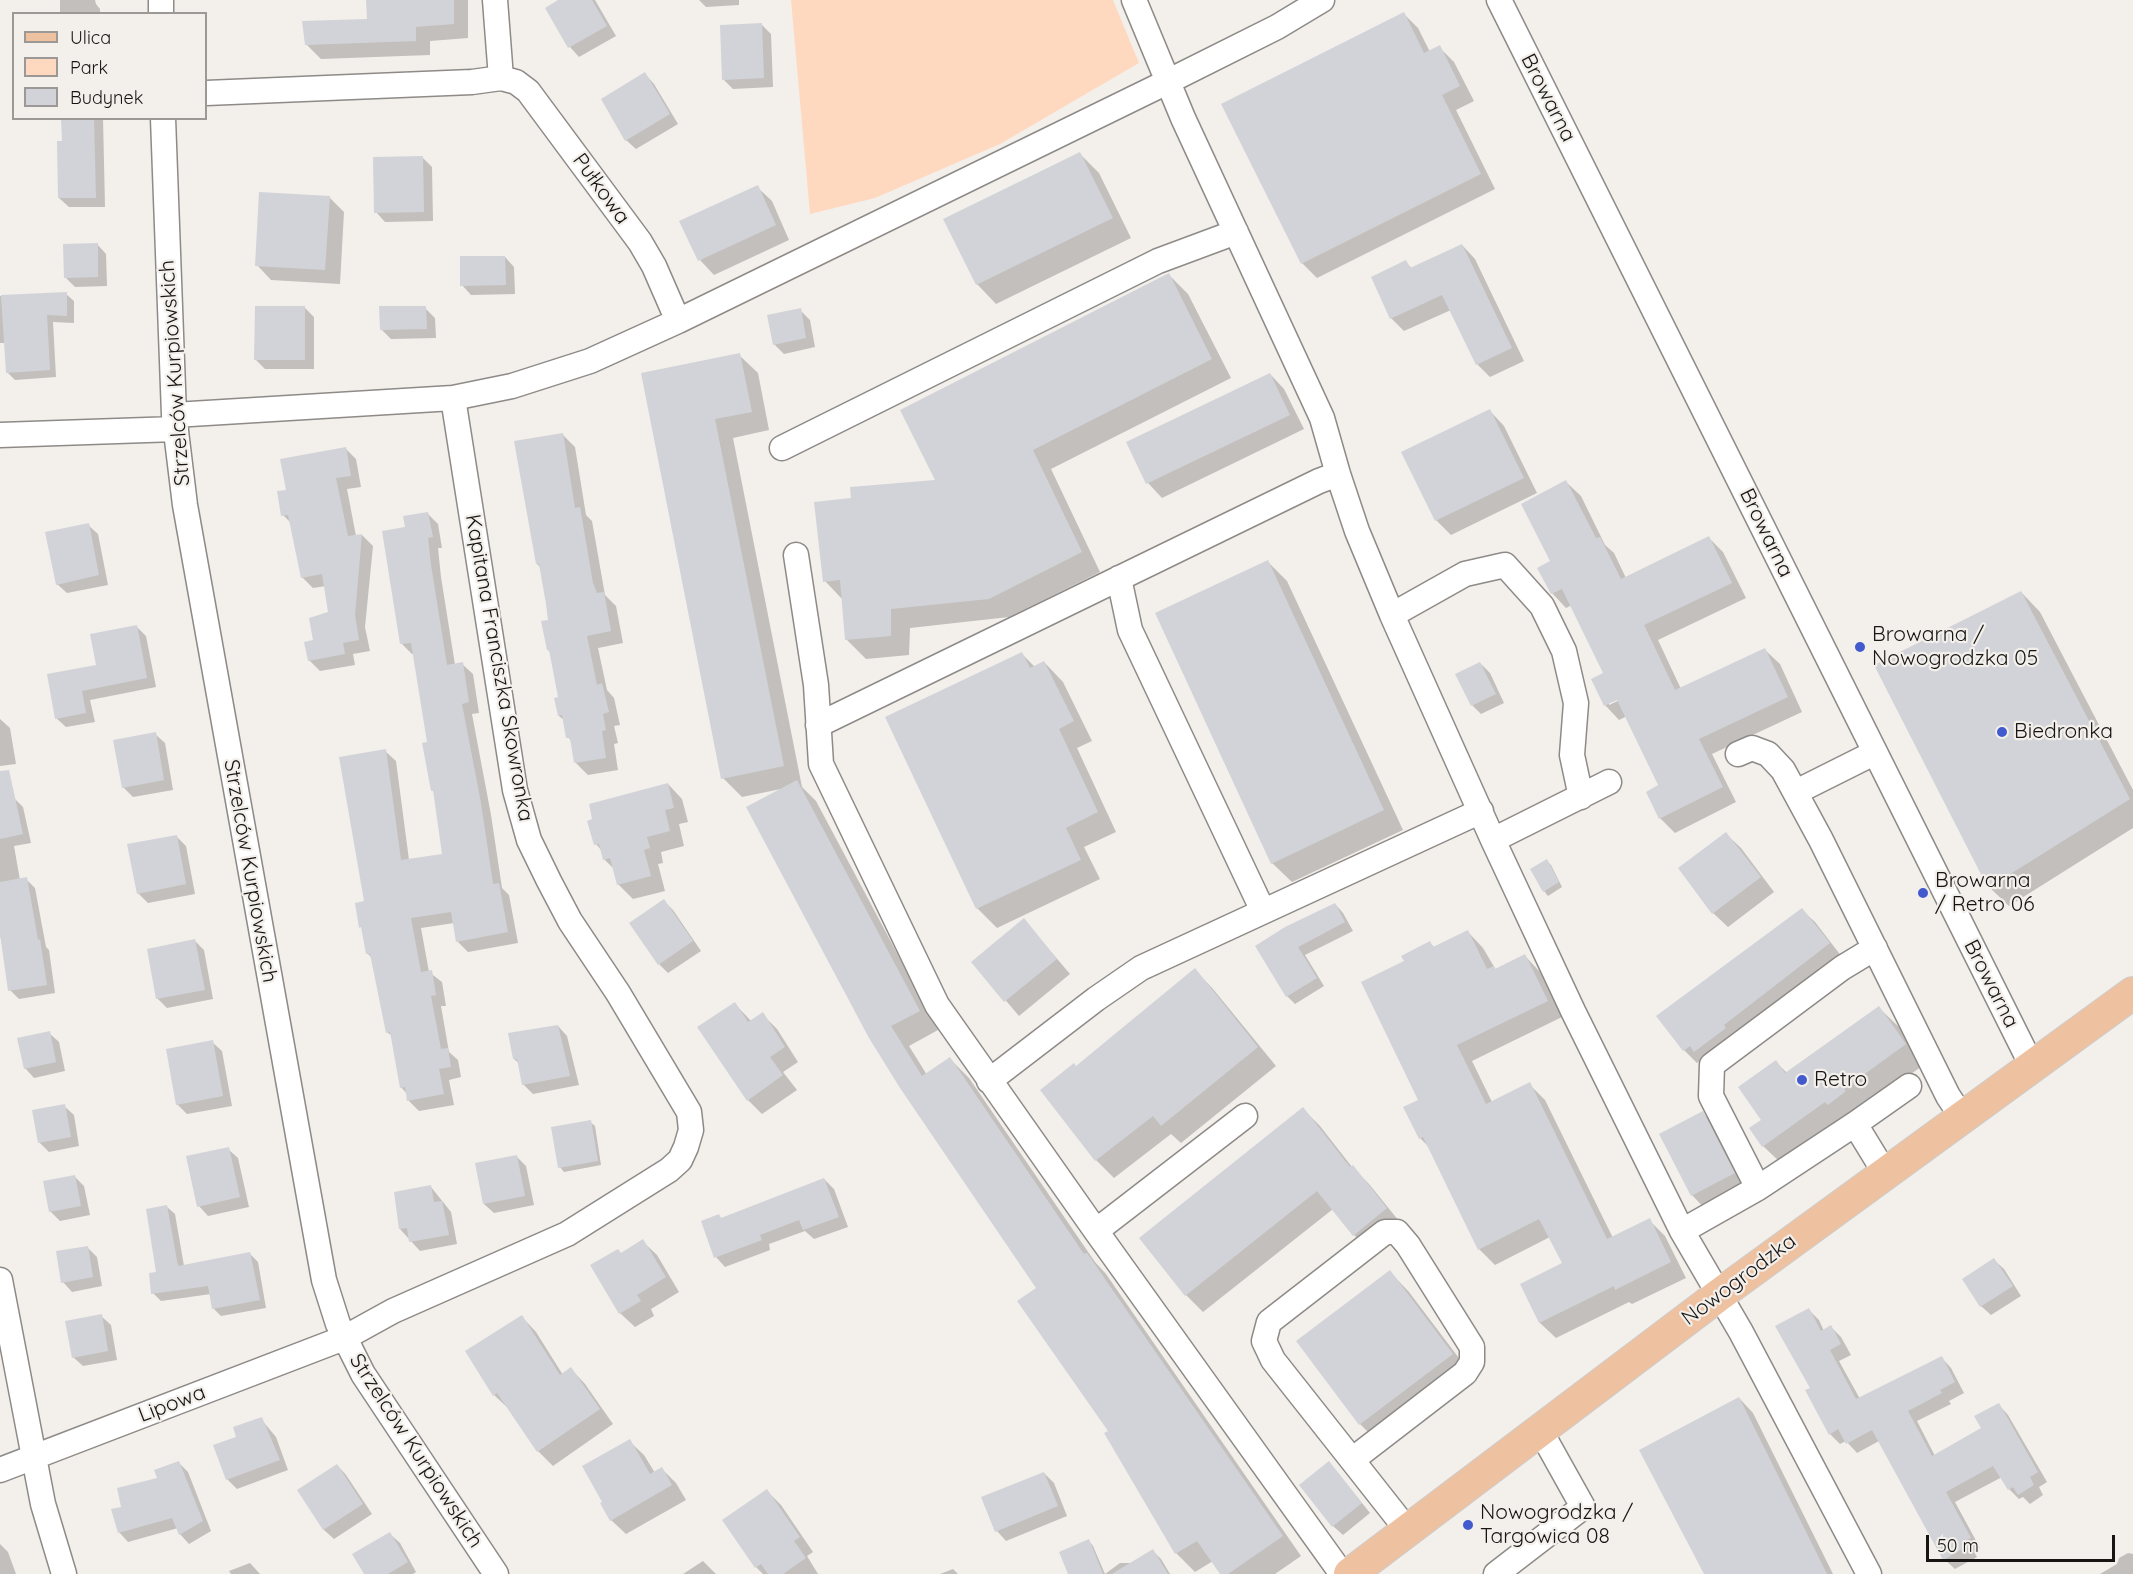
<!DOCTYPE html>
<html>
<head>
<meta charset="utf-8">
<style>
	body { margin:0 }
	#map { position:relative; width:2133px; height:1574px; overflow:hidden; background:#f3efeb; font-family:Quicksand,sans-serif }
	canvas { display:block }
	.legend { position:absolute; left:12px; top:12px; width:195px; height:108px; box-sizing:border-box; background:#f3efeb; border:2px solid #9b9895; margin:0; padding:8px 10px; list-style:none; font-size:18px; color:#171514 }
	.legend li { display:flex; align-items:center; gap:12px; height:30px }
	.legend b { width:30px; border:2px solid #9b9895 }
	.scale { position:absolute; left:1926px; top:1535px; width:189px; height:27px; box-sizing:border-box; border:3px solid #171514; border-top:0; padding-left:8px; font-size:18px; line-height:21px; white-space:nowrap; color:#171514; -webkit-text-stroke:4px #f3efeb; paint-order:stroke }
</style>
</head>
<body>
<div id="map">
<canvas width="2133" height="1574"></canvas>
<ul class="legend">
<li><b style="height:8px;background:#eec2a1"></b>Ulica</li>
<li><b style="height:16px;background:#fed9c0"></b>Park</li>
<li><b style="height:16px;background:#d2d3d8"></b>Budynek</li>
</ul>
<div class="scale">50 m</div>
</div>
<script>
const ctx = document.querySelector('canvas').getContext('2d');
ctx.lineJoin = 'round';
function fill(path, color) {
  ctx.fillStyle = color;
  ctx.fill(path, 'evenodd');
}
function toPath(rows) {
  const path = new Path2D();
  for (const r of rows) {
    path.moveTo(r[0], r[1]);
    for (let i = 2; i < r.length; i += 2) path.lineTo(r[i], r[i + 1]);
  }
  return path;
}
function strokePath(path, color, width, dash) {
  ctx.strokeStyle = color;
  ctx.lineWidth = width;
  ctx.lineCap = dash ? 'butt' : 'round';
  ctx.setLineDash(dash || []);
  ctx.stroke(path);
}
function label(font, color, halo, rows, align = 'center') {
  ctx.font = font + ' Quicksand,sans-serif';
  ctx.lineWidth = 4.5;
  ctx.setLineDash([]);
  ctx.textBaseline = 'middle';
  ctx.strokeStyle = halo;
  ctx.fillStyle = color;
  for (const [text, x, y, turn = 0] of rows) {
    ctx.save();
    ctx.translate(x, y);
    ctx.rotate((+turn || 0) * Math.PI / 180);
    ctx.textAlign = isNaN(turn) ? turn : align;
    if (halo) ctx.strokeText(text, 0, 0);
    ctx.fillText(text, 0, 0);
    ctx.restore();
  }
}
fill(toPath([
	[791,0,1113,0,1139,63,1000,144,875,198,810,214]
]), '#fed9c0');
fill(toPath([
	[60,0,95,0,96,4,100,9,100,14,60,14],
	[367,0,468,0,468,38,430,41,430,55,321,59,306,44,368,20],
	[561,0,595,0,616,36,579,57,570,47,547,8],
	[699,0,739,0,739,5,706,7],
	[1404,14,1418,28,1430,52,1439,47,1454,62,1474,101,1456,110,1495,189,1317,278,1302,263],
	[761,24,771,34,773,87,733,89,723,79],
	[645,74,654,84,678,124,636,149,626,140],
	[63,118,103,118,105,207,69,207,59,198,64,142],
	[1080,154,1099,173,1131,238,996,304,977,284],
	[422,157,432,167,433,221,385,222,376,212],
	[757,187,772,201,789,240,714,275,700,260,681,221],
	[329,197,344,212,340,284,271,280,257,265],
	[97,244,106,254,107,286,75,287,65,277],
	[1462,245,1475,259,1524,361,1490,377,1477,364,1451,310,1404,331,1391,318,1406,262,1412,269],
	[505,257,514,267,515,294,471,295,462,285],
	[1169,275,1188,294,1231,378,1051,469,1100,572,1009,617,910,628,909,655,866,659,846,639,843,600,825,581,853,499,937,481],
	[66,294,74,301,74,323,53,322,56,377,15,380,7,372,6,343,0,343,0,296],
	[305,308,314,317,314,369,265,369,256,360],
	[425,308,435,318,436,338,391,339,381,329],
	[800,310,810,320,815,347,784,354,774,344],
	[739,355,758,373,769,430,733,438,802,787,816,801,938,1030,909,1046,927,1075,950,1059,969,1078,1095,1262,1106,1274,1301,1556,1275,1574,1222,1574,1213,1561,1195,1572,1176,1553,1110,1431,1038,1288,901,1087,781,789,742,797,723,778,643,374],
	[1270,374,1284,389,1304,429,1162,498,1148,483,1128,443],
	[1490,411,1504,426,1537,493,1451,535,1436,520],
	[563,435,575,447,586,515,592,521,605,595,616,606,623,643,598,648,607,690,614,698,620,725,614,726,618,743,614,744,618,770,588,775,576,763,572,742,568,737,565,721,559,716,555,699,560,698,551,653,548,650,549,621,541,568,537,564],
	[345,448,356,459,361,487,347,489,356,536,362,535,373,546,365,627,370,651,353,654,355,665,320,671,309,660,315,641,330,613,326,586,313,588,302,577,292,524,283,515,288,491],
	[1566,482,1581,496,1605,545,1614,553,1626,578,1709,538,1723,552,1746,598,1658,640,1681,689,1765,650,1780,664,1802,712,1712,754,1736,802,1675,833,1660,818,1660,786,1627,716,1619,720,1605,705,1605,674,1572,605,1566,608,1552,593,1552,562],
	[1624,698,1609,705,1609,702],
	[428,514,438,524,442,548,438,548,441,577,455,665,462,664,473,674,479,713,472,714,491,815,502,888,509,895,518,943,468,952,458,942,454,923,421,928,429,972,442,982,446,1006,441,1006,449,1052,458,1060,461,1077,449,1080,454,1105,419,1111,409,1101,407,1094,401,1087,392,1036,387,1032,372,958,368,954,385,751,396,761,409,860,444,855,435,793,432,790,429,743,415,654,412,654,402,644,406,528],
	[88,525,98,534,108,585,67,593,57,584],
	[1268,562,1287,581,1403,830,1292,882,1272,863],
	[2021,592,2040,612,2133,790,2133,828,2009,906,1989,887],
	[136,626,146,636,156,687,90,700,95,722,66,727,56,718,98,666],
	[1022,654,1035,667,1044,662,1063,682,1092,741,1077,748,1116,832,1084,847,1100,879,997,928,978,909,887,718],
	[1480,663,1490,673,1504,703,1481,714,1472,705],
	[0,719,10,728,16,764,0,766],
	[155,734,165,743,173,790,133,797,123,787],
	[668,784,682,799,688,822,679,824,684,846,661,852,663,863,658,864,665,891,633,899,618,884,615,870,604,859,602,851,596,844],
	[14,798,23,807,31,843,14,846,20,880,26,879,35,888,46,947,49,950,55,993,19,999,10,990,0,934,0,801],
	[1726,834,1741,848,1774,892,1728,927,1713,913],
	[176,836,186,846,195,894,148,903,138,893],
	[1547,861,1551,865,1562,887,1548,896,1544,891],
	[664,901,673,910,701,951,668,973,659,964],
	[1335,904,1343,913,1353,931,1305,955,1324,986,1295,1004,1287,996,1257,947],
	[1802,910,1815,922,1842,957,1697,1063,1684,1050],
	[1024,920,1070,974,1019,1016,973,962],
	[1468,932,1483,948,1496,970,1525,956,1540,972,1562,1017,1472,1061,1492,1102,1529,1084,1545,1100,1613,1238,1649,1220,1665,1236,1686,1278,1632,1304,1629,1302,1556,1338,1540,1323,1522,1285,1564,1264,1550,1237,1495,1265,1479,1249,1430,1148,1420,1138,1405,1108,1420,1100,1406,962,1430,943,1435,948],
	[195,941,204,950,213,999,167,1008,157,998],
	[1195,970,1213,989,1276,1066,1181,1143,1171,1134,1114,1178,1096,1160],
	[735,1004,751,1021,762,1014,777,1029,798,1062,783,1072,797,1090,762,1114,748,1100],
	[1879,1008,1899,1027,1925,1064,1783,1165,1763,1146,1751,1129,1763,1120,1776,1062,1787,1073],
	[558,1026,567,1036,579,1085,533,1094,523,1084,520,1064,514,1059],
	[49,1033,59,1042,65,1071,34,1078,25,1068],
	[212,1042,222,1051,232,1106,187,1114,177,1104],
	[64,1106,74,1115,79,1146,49,1152,39,1142],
	[1303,1109,1320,1126,1352,1167,1369,1184,1403,1226,1371,1252,1354,1235,1333,1209,1203,1312,1186,1295,1141,1238],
	[1703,1113,1717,1128,1748,1188,1706,1210,1692,1195],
	[590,1122,595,1126,601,1165,564,1172,560,1167],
	[228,1149,238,1158,249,1207,208,1216,199,1206],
	[517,1157,526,1166,534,1205,494,1213,484,1204],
	[75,1177,84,1186,90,1215,60,1221,50,1211],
	[824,1179,834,1189,848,1227,814,1239,805,1231,769,1244,770,1250,725,1267,716,1257,719,1216,722,1219],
	[431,1187,451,1212,457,1244,420,1251,400,1229],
	[167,1207,175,1214,184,1266,250,1254,258,1262,266,1308,221,1316,214,1309,211,1294,161,1301,153,1293,158,1273],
	[642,1241,657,1255,679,1292,651,1309,654,1316,635,1327,620,1313],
	[87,1247,97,1257,102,1286,72,1292,63,1282],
	[1994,1260,2004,1269,2021,1296,1991,1315,1981,1306],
	[1390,1272,1409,1292,1471,1374,1379,1443,1360,1424],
	[1809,1310,1819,1320,1824,1331,1831,1327,1841,1337,1851,1355,1839,1361,1860,1399,1941,1357,1951,1368,1964,1393,1949,1401,1951,1404,1917,1421,1935,1456,1983,1428,1998,1404,2008,1415,2047,1482,2039,1487,2043,1495,2030,1504,2023,1497,2019,1499,2009,1489,2002,1477,1955,1502,1980,1548,1974,1552,1977,1557,1955,1569,1944,1559,1879,1441,1857,1453,1846,1441,1840,1444,1830,1434,1812,1388],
	[101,1316,111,1325,117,1360,83,1366,73,1357],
	[522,1317,536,1332,563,1375,571,1369,585,1384,613,1424,553,1466,538,1451,509,1409,494,1395],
	[1739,1398,1753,1413,1833,1574,1706,1574],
	[261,1419,276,1437,288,1470,237,1489,227,1479],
	[629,1441,644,1455,655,1473,662,1469,676,1483,686,1500,626,1534,611,1520],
	[179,1463,188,1472,211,1531,189,1544,180,1534,178,1528,128,1542,119,1532,123,1508],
	[337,1465,346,1475,372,1514,334,1539,324,1530,299,1490],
	[1044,1473,1054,1483,1067,1516,1006,1541,997,1531],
	[1338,1473,1370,1513,1343,1535,1333,1526],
	[767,1491,781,1505,813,1552,807,1556,818,1574,763,1574,756,1567],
	[390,1534,400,1543,416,1572,413,1574,366,1574],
	[1089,1541,1093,1546,1105,1574,1070,1574],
	[0,1544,8,1552,16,1574,0,1574],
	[1153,1551,1161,1559,1170,1574,1105,1574,1120,1563,1133,1563],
	[2128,1553,2133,1554,2133,1574,2100,1574,2117,1564,2119,1558],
	[703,1561,716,1574,683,1574],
	[250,1563,260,1574,231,1574,229,1571],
	[953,1569,958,1574,940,1574]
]), '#0003');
fill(toPath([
	[366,0,454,0,454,24,416,27,416,41,305,45,302,21,367,19],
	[558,0,592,0,607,26,568,48,545,8],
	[1404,12,1424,53,1440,45,1460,86,1442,95,1481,174,1301,264,1221,104],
	[762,23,764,78,722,80,720,25],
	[645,72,670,114,625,141,601,99],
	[61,118,94,118,96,198,58,198,57,141,62,141],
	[1080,152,1113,218,976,285,943,219],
	[423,156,424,212,374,213,373,157],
	[758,185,776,225,698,261,679,221],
	[259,192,330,196,325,270,255,266],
	[98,243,98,277,64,278,63,244],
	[1462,244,1512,348,1476,365,1442,295,1390,319,1371,277,1406,260,1410,268],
	[460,256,505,256,506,285,460,286],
	[1169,273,1212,359,1033,450,1082,552,989,599,891,609,891,636,845,640,840,580,823,582,814,502,851,498,850,487,935,480,900,410],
	[67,292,67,316,47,315,50,370,6,373,1,295],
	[255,306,305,306,305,360,254,360],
	[379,306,426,306,427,329,380,330],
	[801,308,806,338,773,345,767,315],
	[740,353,752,412,715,419,784,766,721,779,641,373],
	[1270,373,1290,415,1146,484,1126,442],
	[1490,409,1524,478,1435,521,1401,452],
	[563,433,575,508,580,507,593,583,597,593,604,592,611,631,587,636,597,685,602,683,609,712,603,714,606,730,602,731,606,758,574,763,570,738,566,738,562,715,558,716,554,698,558,697,549,650,547,650,541,621,548,620,546,604,539,564,536,564,514,441],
	[346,447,351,476,336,478,348,536,362,534,355,615,359,640,343,643,345,654,308,661,304,642,313,640,309,618,328,612,322,574,301,578,288,515,281,516,277,491,286,490,280,459],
	[1566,480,1596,538,1600,537,1621,579,1709,536,1732,583,1644,625,1675,690,1765,648,1788,697,1699,739,1723,787,1659,819,1646,792,1658,785,1617,700,1604,706,1591,679,1603,673,1562,589,1551,594,1537,568,1550,561,1521,504],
	[428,512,433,537,428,538,431,565,447,665,463,662,469,702,462,704,481,803,493,884,499,883,508,932,456,942,451,912,411,918,421,972,432,970,436,995,431,996,441,1049,448,1048,451,1067,439,1069,444,1094,407,1101,405,1087,400,1088,390,1032,386,1033,370,954,366,954,361,927,359,928,355,903,364,901,339,757,386,749,401,860,442,854,433,790,431,791,422,743,427,742,411,643,400,644,382,531,405,527,403,516],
	[89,523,99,575,56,585,45,532],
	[1268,560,1384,810,1271,864,1155,613],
	[2021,591,2130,799,1988,888,1874,665],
	[137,625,147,678,82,691,86,713,55,719,47,674,96,665,90,634],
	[1022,652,1030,668,1044,661,1074,721,1059,729,1098,812,1066,828,1081,860,976,909,885,717],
	[1480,662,1496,694,1471,706,1455,674],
	[156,732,164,780,122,788,113,740],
	[9,770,23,834,0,839,0,771],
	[797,780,920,1011,891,1026,922,1076,950,1057,1084,1254,1087,1253,1283,1536,1228,1574,1220,1574,1197,1541,1175,1554,1104,1433,1108,1431,1017,1301,1036,1288,900,1088,869,1038,746,807],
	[668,783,674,808,665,810,670,831,647,837,650,848,644,850,651,876,617,885,610,858,603,860,599,844,594,845,587,821,592,819,589,804],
	[1726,832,1761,877,1712,914,1678,868],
	[177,835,186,884,137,894,127,844],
	[1547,859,1559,882,1543,892,1530,869],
	[27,877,38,940,40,939,47,985,8,991,0,934,0,882],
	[664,899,693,941,658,965,629,923],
	[1335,903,1345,922,1298,947,1317,978,1286,997,1255,946,1285,927],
	[1802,908,1830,943,1724,1025,1726,1028,1694,1052,1690,1046,1683,1051,1656,1016],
	[1024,918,1057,959,1004,1002,971,962],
	[1468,930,1487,969,1494,966,1495,969,1525,954,1548,1001,1457,1045,1486,1104,1530,1082,1607,1239,1650,1218,1671,1262,1615,1290,1614,1286,1539,1323,1520,1284,1562,1263,1539,1219,1478,1250,1423,1137,1419,1139,1403,1107,1418,1100,1361,982,1404,961,1401,956,1430,941,1433,947],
	[195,939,205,990,156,999,147,949],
	[1195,968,1258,1047,1161,1126,1153,1116,1095,1161,1040,1090,1074,1063,1076,1066],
	[735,1002,748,1022,763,1012,785,1047,770,1057,783,1075,747,1101,697,1027],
	[1879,1006,1906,1044,1844,1089,1846,1091,1828,1105,1825,1102,1762,1147,1749,1128,1761,1120,1738,1087,1776,1060,1785,1073],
	[558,1025,570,1076,522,1085,517,1059,513,1059,508,1033],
	[50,1031,56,1062,24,1069,17,1038],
	[213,1040,223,1096,176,1105,166,1049],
	[65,1104,71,1137,38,1143,32,1110],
	[1303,1107,1350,1167,1353,1165,1387,1208,1353,1236,1317,1191,1185,1296,1139,1238],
	[1703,1111,1735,1173,1691,1196,1659,1134],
	[591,1120,598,1161,558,1168,551,1127],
	[229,1147,240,1197,197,1207,186,1156],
	[517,1155,525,1196,483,1204,475,1163],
	[75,1175,81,1206,49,1212,43,1181],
	[824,1178,839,1217,803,1230,799,1220,760,1235,762,1240,714,1258,701,1221,719,1214,721,1218],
	[431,1185,434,1202,442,1201,449,1235,409,1242,407,1228,399,1229,394,1192],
	[167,1205,178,1266,250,1252,260,1300,212,1309,208,1286,151,1294,149,1273,156,1272,146,1209],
	[643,1239,666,1277,637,1295,641,1301,619,1314,590,1265,618,1249,621,1253],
	[88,1246,93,1277,61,1283,56,1251],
	[1994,1258,2013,1286,1980,1307,1962,1279],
	[1390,1270,1453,1354,1359,1425,1296,1341],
	[1809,1308,1821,1331,1831,1325,1841,1344,1830,1350,1856,1399,1942,1356,1955,1382,1940,1390,1942,1393,1908,1411,1932,1456,1981,1428,1974,1416,1999,1403,2038,1472,2030,1477,2034,1485,2018,1495,2013,1487,2008,1490,1993,1466,1946,1492,1971,1538,1965,1541,1968,1546,1943,1560,1872,1430,1846,1444,1838,1429,1829,1435,1805,1390,1810,1388,1775,1326],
	[102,1314,108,1351,72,1358,65,1321],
	[522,1315,560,1375,571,1367,600,1409,537,1452,497,1393,493,1396,465,1351],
	[1739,1397,1827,1574,1704,1574,1639,1450],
	[262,1417,280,1460,226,1480,213,1445,236,1437,233,1427],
	[630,1439,650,1474,662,1467,672,1485,610,1521,600,1503,602,1502,582,1466],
	[179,1461,203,1521,179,1535,172,1518,118,1533,111,1509,121,1507,117,1488,157,1478,154,1470],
	[1329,1461,1362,1503,1332,1527,1299,1485],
	[337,1464,363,1504,323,1530,297,1490],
	[1044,1472,1058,1506,995,1532,981,1497],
	[767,1489,800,1537,794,1541,806,1558,783,1574,768,1574,761,1564,755,1568,722,1520],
	[390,1532,408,1562,388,1574,364,1574,352,1554],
	[1089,1539,1103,1574,1068,1574,1059,1552],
	[1153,1549,1168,1574,1112,1574]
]), '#d2d3d8');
const minor = toPath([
	[161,0,161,14],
	[495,0,501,78],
	[1134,0,1183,118,1322,418,1338,474,1357,531,1392,615,1493,840,1573,1011,1682,1231,1741,1332,1869,1574],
	[1499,0,2032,1066],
	[206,93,472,82,501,78,516,82,528,91,640,242,654,266,678,321],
	[163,118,174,415,185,505,324,1280,338,1324,363,1374,496,1574],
	[174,415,453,398,512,386,590,361,678,321,1167,82,1277,27,1322,0],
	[0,435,176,429],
	[782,448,1158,261,1236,232],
	[796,555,816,685,821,764,937,1005,1096,1231,1342,1574],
	[1119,578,1130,630,1263,911],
	[1392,615,1465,574,1505,565,1542,606,1564,651,1576,703,1572,755,1581,797],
	[818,725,1319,481,1338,474],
	[1738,754,1752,748,1768,754,1783,770,1821,840,1948,1096,1962,1117],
	[1796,792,1874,753],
	[1493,840,1609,782],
	[1875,948,1842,968,1712,1065,1711,1096,1758,1188,1855,1124,1909,1086],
	[989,1081,1096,999,1141,968,1481,811],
	[1855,1124,1885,1173],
	[1096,1231,1245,1116],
	[1682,1231,1758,1188],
	[0,1280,43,1504,64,1574],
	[1352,1460,1465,1373,1472,1362,1472,1347,1408,1245,1397,1232,1385,1232,1269,1322,1264,1341,1273,1360,1352,1460,1393,1512,1407,1530],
	[0,1470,344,1338,393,1311,567,1234,669,1170,680,1160,686,1147,691,1130,689,1112,618,993,570,921,549,881,529,840,515,790,453,398],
	[1496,1574,1583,1507,1540,1430]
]);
const major = toPath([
	[1350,1574,1719,1295,2133,993]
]);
strokePath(minor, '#8e8a87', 27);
strokePath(major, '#cccccb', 34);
strokePath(minor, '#fff', 24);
strokePath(major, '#eec2a1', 32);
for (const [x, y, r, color] of [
	[1860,647,6,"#435ace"],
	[2002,732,6,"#435ace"],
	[1923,893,6,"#435ace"],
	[1802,1080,6,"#435ace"],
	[1468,1525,6,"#435ace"]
]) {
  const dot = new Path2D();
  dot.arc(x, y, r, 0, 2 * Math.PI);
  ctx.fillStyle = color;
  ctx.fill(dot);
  strokePath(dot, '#f3efeb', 2);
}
label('21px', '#171514', '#f3efeb', [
	["Browarna",1548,98,63],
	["Pułkowa",601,189,54],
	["Strzelców Kurpiowskich",175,373,-94],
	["Browarna",1766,533,64],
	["Kapitana Franciszka Skowronka",499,668,80],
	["Strzelców Kurpiowskich",250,871,80],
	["Browarna",1991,984,63],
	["Nowogrodzka",1739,1280,-37],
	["Lipowa",172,1404,-21],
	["Strzelców Kurpiowskich",416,1451,57]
]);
label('21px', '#171514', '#f3efeb', [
	["Browarna /",1872,635],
	["Nowogrodzka 05",1872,659],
	["Biedronka",2014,732],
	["Browarna",1935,881],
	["/ Retro 06",1935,905],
	["Retro",1814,1080],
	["Nowogrodzka /",1480,1513],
	["Targowica 08",1480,1537]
], 'left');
</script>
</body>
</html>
